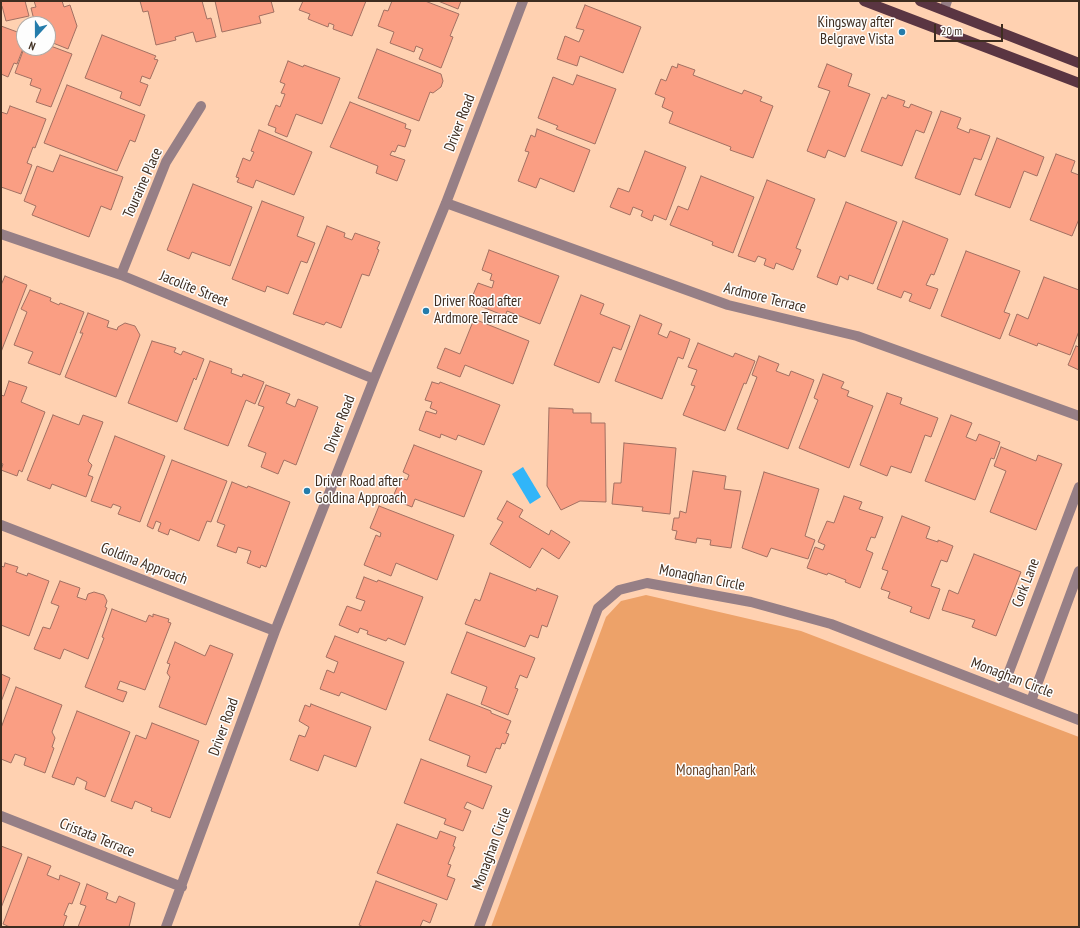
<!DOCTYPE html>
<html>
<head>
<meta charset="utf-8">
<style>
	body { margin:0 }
	#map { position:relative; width:1080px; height:928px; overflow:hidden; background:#ffd1b1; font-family:"PT Sans Narrow",sans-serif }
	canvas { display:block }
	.frame { position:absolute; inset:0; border:2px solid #3e2d20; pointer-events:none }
	.north { position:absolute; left:16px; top:16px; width:40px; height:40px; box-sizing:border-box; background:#fdfdfd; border:1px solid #b1aaa5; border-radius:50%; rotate:201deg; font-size:11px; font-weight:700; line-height:16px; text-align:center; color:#3e2d20 }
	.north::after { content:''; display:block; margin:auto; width:14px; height:18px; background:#247cab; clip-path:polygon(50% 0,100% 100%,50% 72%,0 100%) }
	.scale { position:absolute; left:934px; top:24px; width:69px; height:18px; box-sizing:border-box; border:2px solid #3e2d20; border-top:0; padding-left:5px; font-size:12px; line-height:14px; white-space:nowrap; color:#3e2d20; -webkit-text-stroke:3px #fdfdfd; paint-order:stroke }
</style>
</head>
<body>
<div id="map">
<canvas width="1080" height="928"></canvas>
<div class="frame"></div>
<div class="north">N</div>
<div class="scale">20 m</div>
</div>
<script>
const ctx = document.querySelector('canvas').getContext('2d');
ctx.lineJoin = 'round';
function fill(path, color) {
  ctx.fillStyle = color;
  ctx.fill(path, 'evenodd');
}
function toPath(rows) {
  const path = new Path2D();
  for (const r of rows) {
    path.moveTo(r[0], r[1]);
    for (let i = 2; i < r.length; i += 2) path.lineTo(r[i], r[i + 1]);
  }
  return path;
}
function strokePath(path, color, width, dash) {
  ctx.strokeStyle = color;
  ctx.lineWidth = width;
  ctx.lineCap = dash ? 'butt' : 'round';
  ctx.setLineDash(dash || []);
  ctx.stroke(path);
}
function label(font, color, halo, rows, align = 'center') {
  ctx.font = font + ' "PT Sans Narrow",sans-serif';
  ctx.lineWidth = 3;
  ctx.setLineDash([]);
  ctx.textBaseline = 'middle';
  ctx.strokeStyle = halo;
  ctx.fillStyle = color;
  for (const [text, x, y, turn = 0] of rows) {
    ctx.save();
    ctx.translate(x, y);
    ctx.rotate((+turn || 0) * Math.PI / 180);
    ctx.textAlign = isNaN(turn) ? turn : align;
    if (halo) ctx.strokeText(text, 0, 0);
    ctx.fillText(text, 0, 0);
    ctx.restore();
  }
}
fill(toPath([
	[646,595,801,631,1079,737,1079,927,491,927,606,617,621,601]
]), '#eda269');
fill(toPath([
	[523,467,541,497,530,504,512,474]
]), '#31b5f9');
const building = toPath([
	[1,1,25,1,29,16,6,21,2,6,1,7,1,1],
	[34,1,62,1,64,7,70,5,77,26,68,49,48,41,48,24,35,24,31,8,36,7,34,1],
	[140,1,202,1,207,19,211,18,216,37,196,42,193,32,175,37,176,40,156,45,148,11,143,12,140,1],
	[215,1,271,1,274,12,259,16,261,23,222,32,215,1],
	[303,1,366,1,352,36,333,29,334,25,329,23,328,27,308,19,310,14,299,10,303,1],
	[392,1,425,1,459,14,450,36,453,37,441,68,419,59,423,49,416,46,414,52,390,43,394,32,378,26,384,10,388,11,392,1],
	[438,1,461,1,458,9,438,1],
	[585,5,641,27,623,73,580,56,577,66,557,59,565,36,579,42,584,30,576,28,585,5],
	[1,26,20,33,17,39,24,41,24,46,17,64,14,63,8,77,1,74,1,26],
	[102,35,156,56,154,59,158,60,150,79,142,76,140,82,148,85,140,106,120,98,122,92,85,78,102,35],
	[48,45,72,54,51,107,36,102,41,89,30,85,32,79,15,73,23,51,30,54,32,48,48,48,48,45],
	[377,49,441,74,443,81,441,87,433,93,430,92,419,121,358,98,377,49],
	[288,61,303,67,304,65,340,78,322,124,296,114,287,137,275,132,276,128,268,125,276,105,280,107,285,94,281,93,285,84,280,82,288,61],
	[678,64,695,70,693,75,742,94,744,90,762,97,760,101,773,106,753,158,730,150,731,147,669,123,673,112,662,107,665,98,655,94,661,79,666,81,672,66,677,68,678,64],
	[827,64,852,74,848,86,870,94,845,157,828,150,825,158,807,151,830,91,818,87,827,64],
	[577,75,616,89,595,144,556,129,558,126,538,118,553,77,573,85,577,75],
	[67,85,145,115,135,142,130,140,117,171,44,143,67,85],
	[888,95,905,101,903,106,909,108,911,104,932,112,924,133,916,130,902,166,861,151,882,97,886,99,888,95],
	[350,102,406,124,405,128,411,130,405,147,398,145,395,152,392,151,390,155,405,160,397,181,376,173,378,166,330,147,350,102],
	[10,106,46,119,35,148,33,147,27,163,32,165,21,194,1,187,1,112,7,114,10,106],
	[941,111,961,118,957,128,969,133,970,129,990,136,981,160,974,158,960,195,915,178,941,111],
	[537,129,590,150,574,192,540,178,536,188,518,181,529,152,525,151,531,135,535,137,537,129],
	[259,130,312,152,294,195,256,180,253,188,237,182,239,178,236,177,243,158,250,161,254,152,251,151,259,130],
	[997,138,1044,157,1037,176,1024,171,1010,208,975,195,997,138],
	[645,151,686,167,666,220,654,215,652,221,641,216,643,211,633,207,630,215,610,207,618,188,629,192,645,151],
	[1056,154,1075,161,1071,172,1079,175,1079,219,1072,236,1030,220,1056,154],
	[60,155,123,177,111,210,101,206,89,237,32,215,36,206,24,201,37,166,53,172,60,155],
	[701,176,754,197,733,253,712,245,713,242,670,225,678,206,688,210,701,176],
	[767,180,815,199,796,248,801,250,793,270,776,263,774,269,764,265,766,259,758,256,755,262,738,256,767,180],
	[193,184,252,207,230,266,192,252,189,259,167,250,193,184],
	[262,201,304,217,297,236,315,243,307,263,301,261,288,294,267,286,265,292,232,279,262,201],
	[846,202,897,222,873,284,849,275,848,280,840,276,837,285,817,277,846,202],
	[903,221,948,239,934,275,931,274,926,285,938,289,930,309,909,301,912,294,904,291,901,298,877,289,903,221],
	[327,226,345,233,344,237,352,240,355,233,380,242,377,249,379,250,369,276,362,274,341,328,326,322,324,325,293,314,327,226],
	[489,250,559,276,540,324,507,311,505,316,470,302,478,283,492,288,494,281,490,280,492,274,482,270,489,250],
	[966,251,1020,271,1004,312,1010,314,1000,339,941,316,966,251],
	[5,276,27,285,1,352,1,285,5,276],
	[1044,277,1079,290,1079,331,1070,355,1038,343,1037,346,1009,335,1017,314,1028,319,1044,277],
	[30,290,51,298,50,301,59,305,60,303,84,312,60,375,28,363,33,352,14,345,27,312,21,309,30,290],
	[581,295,604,304,600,314,630,326,621,350,613,347,599,383,554,365,581,295],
	[88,313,109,321,107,327,117,330,118,327,125,323,135,326,140,335,116,397,65,377,83,333,80,333,88,313],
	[640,315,662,324,658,334,667,338,670,331,690,339,683,359,678,357,662,399,615,381,640,315],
	[474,319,529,341,513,384,465,365,460,377,437,368,445,348,460,354,474,319],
	[152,341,176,348,174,352,181,355,183,351,204,359,196,380,194,378,177,422,128,403,152,341],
	[698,343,733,357,735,353,755,361,746,384,744,383,725,431,683,415,695,386,691,385,697,370,688,367,698,343],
	[1076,346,1079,347,1079,370,1068,365,1076,346],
	[759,356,779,364,776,371,789,376,791,371,814,380,788,449,737,429,757,377,752,375,759,356],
	[210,361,232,369,231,373,242,377,243,374,264,382,255,404,246,400,228,446,184,429,210,361],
	[823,374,844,382,841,388,849,391,847,396,873,406,849,468,799,448,818,400,814,398,823,374],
	[9,381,27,387,21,402,45,412,22,472,19,470,17,476,1,470,3,464,1,463,1,395,4,396,9,381],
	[432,382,439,384,440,382,500,405,484,445,458,435,456,440,441,434,440,438,419,430,426,411,436,414,437,411,430,408,432,402,425,400,432,382],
	[266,385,290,394,286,403,295,407,298,399,318,407,296,465,284,460,278,474,261,467,266,453,248,446,264,407,258,405,266,385],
	[887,393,902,398,900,404,938,418,931,437,925,435,911,473,891,466,887,476,860,465,887,393],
	[549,408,573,409,573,413,591,413,591,423,605,423,606,502,580,501,561,510,547,486,549,408],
	[53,415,79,425,83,415,103,422,88,461,92,465,88,475,93,477,86,497,52,484,50,489,27,480,53,415],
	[951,415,972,423,966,437,976,441,979,434,1000,442,994,459,991,458,975,500,925,481,951,415],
	[115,436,165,456,140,522,118,514,121,507,113,504,111,508,91,501,115,436],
	[624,443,676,448,670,514,642,511,643,507,612,504,614,483,621,483,624,443],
	[414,445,482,471,464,517,415,499,412,507,392,499,401,478,407,480,409,475,403,472,414,445],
	[1001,447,1036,461,1038,455,1062,464,1036,530,990,512,1006,471,994,466,1001,447],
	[172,460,227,481,211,522,207,521,199,541,170,529,168,535,158,531,161,523,156,521,153,529,147,526,172,460],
	[693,471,726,476,724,489,741,491,731,548,710,545,711,540,697,538,696,543,675,539,677,531,672,530,674,518,679,518,680,511,686,513,693,471],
	[764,472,819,489,805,536,815,540,808,559,771,548,767,557,742,548,764,472],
	[232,482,247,488,248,486,290,502,266,567,261,565,260,568,247,563,251,551,238,547,236,553,217,546,225,525,217,522,232,482],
	[844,496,862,502,859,509,883,517,875,538,871,537,866,550,873,553,860,588,845,582,846,580,828,573,827,575,807,568,815,547,823,550,825,545,818,542,827,521,834,523,844,496],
	[507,501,523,510,519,517,549,535,551,530,570,542,559,559,542,548,530,568,490,544,503,522,497,519,507,501],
	[379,506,454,535,437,580,396,563,391,576,364,565,376,535,380,537,381,533,370,528,379,506],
	[902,516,930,527,926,538,938,542,938,540,953,546,947,562,941,560,931,586,940,589,929,619,910,612,912,607,888,598,890,592,881,589,888,571,882,569,902,516],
	[974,554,1021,572,996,636,972,627,975,620,942,610,949,590,958,594,974,554],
	[5,563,18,567,16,572,27,576,28,573,49,581,29,636,1,625,1,566,4,567,5,563],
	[490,573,536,591,537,588,558,596,547,627,542,625,538,638,530,635,525,647,465,624,475,599,480,601,490,573],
	[364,577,377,582,378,580,423,597,405,645,388,638,386,641,367,634,368,631,360,628,358,633,339,625,347,606,361,611,365,601,356,598,364,577],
	[60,581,80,588,77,597,86,600,88,594,94,592,104,595,107,601,105,607,107,608,88,659,64,649,60,659,34,649,43,627,50,629,59,606,51,603,60,581],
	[112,609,146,622,149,615,153,617,153,614,169,619,168,622,171,623,145,690,120,681,117,689,127,692,123,702,85,687,104,638,102,637,112,609],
	[467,632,535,658,527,678,520,675,515,688,518,689,508,715,481,704,487,687,451,673,467,632],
	[335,636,404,662,386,710,341,692,339,696,320,689,327,670,334,673,338,662,326,657,335,636],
	[175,642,205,656,210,645,233,654,206,725,159,707,170,677,167,673,170,664,167,663,175,642],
	[1,674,10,678,1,702,1,674],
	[16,687,62,705,52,732,55,738,52,747,54,748,45,773,24,765,26,758,15,754,11,763,1,759,1,728,16,687],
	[447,694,491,711,491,713,511,721,506,733,509,734,505,744,502,743,500,749,496,748,486,773,467,766,470,756,429,740,447,694],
	[311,704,371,727,356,767,324,755,318,771,290,760,299,735,305,737,309,727,299,721,305,705,310,707,311,704],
	[77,711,130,732,105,797,85,789,87,782,77,777,74,785,52,777,77,711],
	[152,723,199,741,170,818,151,811,152,808,135,801,132,809,111,801,136,735,146,739,152,723],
	[421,759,492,786,483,809,467,802,464,808,471,811,463,831,444,824,446,819,404,803,421,759],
	[397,824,437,839,440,831,456,837,453,846,455,847,448,864,451,865,447,876,455,879,447,900,377,873,397,824],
	[1,846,22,854,1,908,1,846],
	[28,857,51,866,47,875,59,880,60,875,80,883,72,904,69,903,64,915,67,916,63,927,10,927,3,924,28,857],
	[376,881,437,904,430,923,423,920,420,927,363,927,359,925,376,881],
	[87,884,108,893,106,899,116,903,119,896,135,903,129,927,78,927,86,906,80,904,87,884]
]);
fill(building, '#fa9e83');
strokePath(building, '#a27062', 1);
strokePath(toPath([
	[944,10,947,1],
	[446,203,728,305,857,336,1079,416],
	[1,234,121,275,374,379],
	[121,275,166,162,201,106],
	[1,525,275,631],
	[1002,690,1079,487],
	[1031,701,1079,571],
	[1,816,182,887],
	[166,927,275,631,374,379,446,203,523,1],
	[479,927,598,608,619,590,647,583,751,602,831,624,1079,720]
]), '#967f86', 10);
strokePath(toPath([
	[864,1,1079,83],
	[920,1,1079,63]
]), '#5a3542', 10);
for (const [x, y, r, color] of [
	[902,32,4,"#247cab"],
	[426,311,4,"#247cab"],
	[307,491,4,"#247cab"]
]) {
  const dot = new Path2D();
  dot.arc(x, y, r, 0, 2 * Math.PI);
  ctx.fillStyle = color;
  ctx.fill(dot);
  strokePath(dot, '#fdfdfd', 1.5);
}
label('15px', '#3e2d20', '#fdfdfd', [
	["Kingsway after",894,23,"right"],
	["Belgrave Vista",894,40,"right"],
	["Driver Road after",434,302],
	["Ardmore Terrace",434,319],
	["Driver Road after",315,482],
	["Goldina Approach",315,499]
], 'left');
label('15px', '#3e2d20', '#fdfdfd', [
	["Driver Road",460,123,-69],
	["Touraine Place",143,183,-66],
	["Jacolite Street",194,289,22],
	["Ardmore Terrace",765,298,14],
	["Driver Road",340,424,-69],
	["Goldina Approach",144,564,21],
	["Monaghan Circle",702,578,11],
	["Cork Lane",1026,583,-69],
	["Monaghan Circle",1012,678,21],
	["Driver Road",224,727,-70],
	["Cristata Terrace",97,838,22],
	["Monaghan Circle",492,849,-70]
]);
label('15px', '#653e20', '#fdfdfd', [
	["Monaghan Park",716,771]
]);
</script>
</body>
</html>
